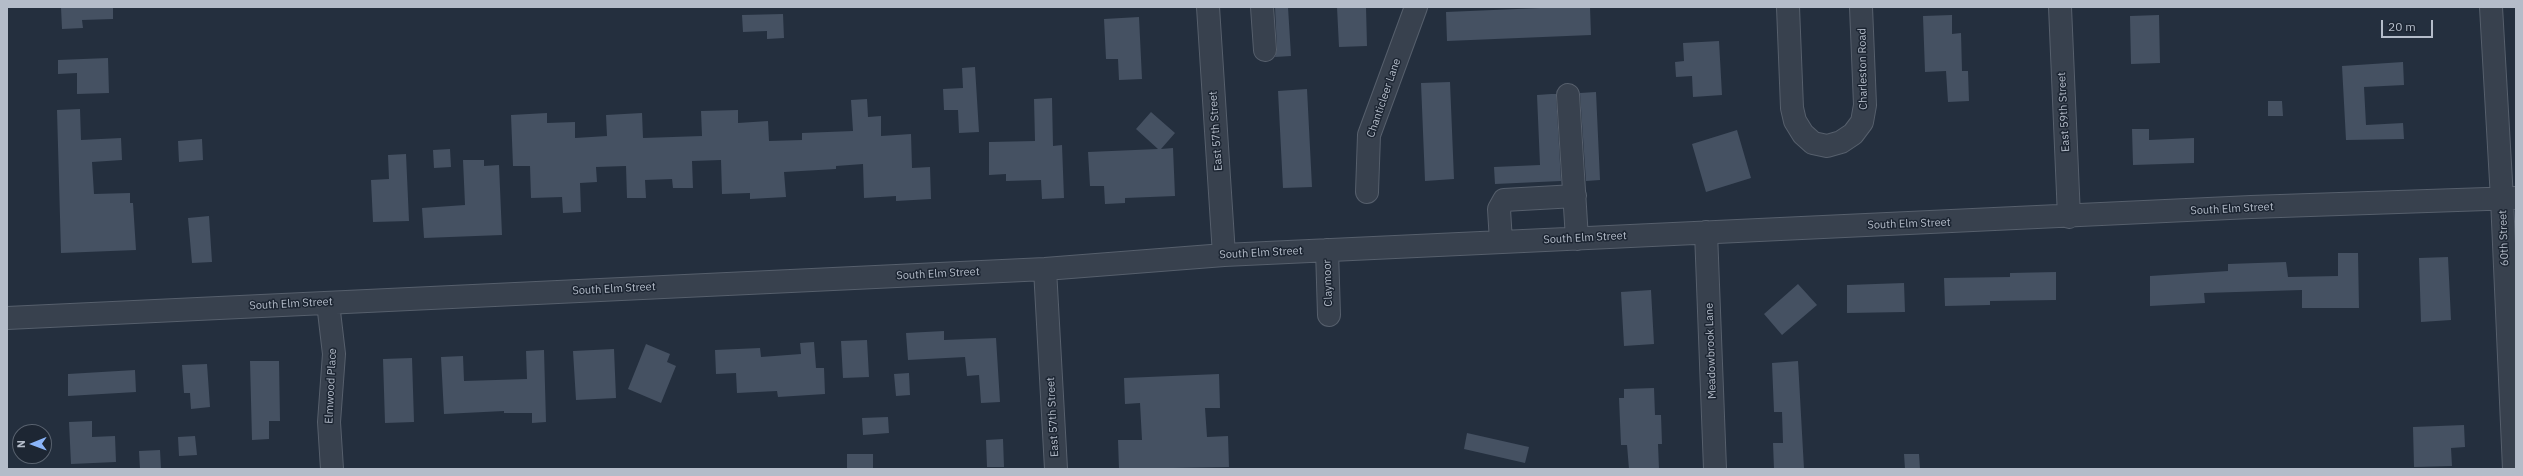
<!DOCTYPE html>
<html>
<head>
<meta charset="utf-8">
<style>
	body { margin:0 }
	#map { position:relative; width:2523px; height:476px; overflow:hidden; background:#242f3e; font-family:"IBM Plex Sans",sans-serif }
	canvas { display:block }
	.frame { position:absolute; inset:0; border:8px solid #b4bcc9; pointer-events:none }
	.north { position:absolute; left:12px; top:424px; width:40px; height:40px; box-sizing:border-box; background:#1d2633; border:1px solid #59626f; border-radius:50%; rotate:269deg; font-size:11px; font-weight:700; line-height:16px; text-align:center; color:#b4bcc9 }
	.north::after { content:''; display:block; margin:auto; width:14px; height:18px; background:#8ab4f8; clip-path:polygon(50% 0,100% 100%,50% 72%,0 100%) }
	.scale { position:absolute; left:2381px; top:20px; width:52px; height:18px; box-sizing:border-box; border:2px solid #b4bcc9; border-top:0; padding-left:5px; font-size:12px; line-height:14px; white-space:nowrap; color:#b4bcc9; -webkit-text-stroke:3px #1d2633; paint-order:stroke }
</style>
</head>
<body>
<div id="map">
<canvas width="2523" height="476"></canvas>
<div class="frame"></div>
<div class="north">N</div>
<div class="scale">20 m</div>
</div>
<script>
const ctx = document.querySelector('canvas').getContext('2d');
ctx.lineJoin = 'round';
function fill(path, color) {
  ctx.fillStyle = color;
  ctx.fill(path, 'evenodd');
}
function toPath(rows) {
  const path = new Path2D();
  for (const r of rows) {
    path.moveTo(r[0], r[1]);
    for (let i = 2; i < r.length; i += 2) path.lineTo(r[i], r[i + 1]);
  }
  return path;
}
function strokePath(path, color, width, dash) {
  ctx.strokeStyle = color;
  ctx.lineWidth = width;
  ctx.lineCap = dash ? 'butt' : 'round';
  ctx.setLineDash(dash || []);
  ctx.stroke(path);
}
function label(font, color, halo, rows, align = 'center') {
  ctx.font = font + ' "IBM Plex Sans",sans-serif';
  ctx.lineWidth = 3;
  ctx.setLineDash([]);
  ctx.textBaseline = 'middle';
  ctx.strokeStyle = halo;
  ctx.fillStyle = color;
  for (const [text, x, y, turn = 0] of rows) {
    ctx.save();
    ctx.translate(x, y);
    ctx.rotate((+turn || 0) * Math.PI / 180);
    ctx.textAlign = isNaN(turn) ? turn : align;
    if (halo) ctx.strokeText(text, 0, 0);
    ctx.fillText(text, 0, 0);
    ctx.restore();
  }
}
fill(toPath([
	[61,7,113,7,113,19,82,20,83,28,62,29],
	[1275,7,1288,7,1291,56,1275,57,1277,49],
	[1337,7,1366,7,1367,46,1339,47],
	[1564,7,1590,7,1591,35,1447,41,1446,12],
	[783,14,784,38,767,39,767,31,743,32,742,15],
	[1952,15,1952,34,1961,33,1962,71,1968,71,1969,101,1948,102,1946,71,1925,72,1923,16],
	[2159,15,2160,63,2131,64,2130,16],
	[1139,17,1142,79,1119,80,1118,59,1106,59,1104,19],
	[1719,41,1722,95,1693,97,1692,76,1676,77,1675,62,1684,61,1683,43],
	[108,58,109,93,77,94,77,73,58,74,58,60],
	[2403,62,2404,85,2364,87,2366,125,2403,123,2404,139,2346,140,2342,66],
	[975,67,979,132,959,133,958,110,944,110,943,89,963,88,962,68],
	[1450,82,1454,179,1425,181,1421,83],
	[1307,89,1312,187,1283,188,1278,91],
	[1596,92,1600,180,1586,181,1580,93],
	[1551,94,1556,94,1561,181,1495,184,1494,167,1540,165,1537,95],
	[1052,98,1053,146,1062,145,1064,198,1042,199,1041,180,1006,181,1006,174,989,175,989,142,1035,141,1034,99],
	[867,99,868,117,881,116,881,136,911,134,912,168,930,167,931,199,896,201,896,196,864,198,863,164,836,166,836,169,784,172,786,197,750,199,750,193,722,194,721,160,692,161,693,188,673,188,672,179,645,180,646,198,627,198,626,166,596,167,597,182,580,183,581,212,563,213,562,197,531,198,530,166,513,166,511,115,547,113,547,123,575,122,575,138,607,136,606,115,642,113,643,138,702,136,701,111,738,110,738,123,768,121,769,141,802,140,802,133,853,131,851,100],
	[2268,101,2282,101,2283,116,2268,116],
	[80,109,81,140,121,138,122,160,92,162,94,194,130,193,130,203,133,203,136,250,61,253,57,110],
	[1151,112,1175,133,1161,149,1173,148,1175,196,1125,198,1125,203,1105,204,1104,186,1090,186,1088,152,1158,149,1136,129],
	[2132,129,2149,129,2149,140,2194,138,2194,163,2133,165],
	[1737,130,1751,178,1706,192,1692,144],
	[202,139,203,160,179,162,178,141],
	[450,149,451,167,434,168,433,150],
	[406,154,409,221,373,222,371,180,389,179,388,155],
	[463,160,484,160,484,166,499,165,502,235,424,238,422,208,465,205],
	[209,216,212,262,192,263,188,218],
	[2338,253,2358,253,2359,308,2302,308,2302,290,2204,293,2205,303,2150,306,2150,276,2228,271,2228,264,2286,262,2288,277,2338,276],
	[2448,257,2451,320,2421,322,2419,258],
	[2056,272,2056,300,1990,301,1990,305,1945,306,1944,278,2010,277,2010,273],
	[1904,283,1905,312,1847,313,1847,285],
	[1798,284,1817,305,1782,335,1764,314],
	[1651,290,1654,344,1624,346,1621,292],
	[944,331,944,340,996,338,1000,402,981,403,979,375,967,376,965,357,908,360,906,333],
	[867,340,869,377,843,378,841,341],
	[814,342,816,368,824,368,825,394,778,397,777,391,737,393,736,373,716,374,715,350,760,348,761,357,801,354,800,343],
	[646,344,670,354,667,362,676,366,661,403,628,389],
	[614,349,616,398,576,400,573,351],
	[544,350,546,422,532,423,532,413,504,413,504,411,444,414,441,357,463,356,464,381,527,379,526,351],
	[412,358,414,422,385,423,383,359],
	[250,361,279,361,280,421,269,421,269,439,252,440],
	[1798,361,1804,469,1774,469,1773,443,1783,443,1782,412,1774,412,1772,363],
	[207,364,210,407,191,409,190,393,184,393,182,365],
	[135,370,136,392,68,396,68,374],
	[909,373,910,395,896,396,894,374],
	[1219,374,1220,408,1205,408,1207,437,1228,436,1229,467,1119,469,1118,440,1142,440,1140,403,1125,404,1124,378],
	[1654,388,1655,415,1661,415,1662,444,1658,444,1659,469,1629,469,1627,445,1621,445,1619,398,1624,398,1624,389],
	[888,417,889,433,863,435,862,418],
	[92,421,92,437,115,436,116,462,71,464,69,422],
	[2464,425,2465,447,2451,448,2452,466,2414,467,2413,427],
	[1467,433,1529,447,1525,463,1464,449],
	[195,436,197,455,179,456,178,437],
	[1003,439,1004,467,987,467,986,440],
	[160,450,161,469,140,469,139,451],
	[847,454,873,454,873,469,847,469],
	[1904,454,1919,454,1920,469,1905,469]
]), '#455162');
const minor = toPath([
	[1208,7,1224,255],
	[1262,7,1265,50],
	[1788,7,1792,108,1795,121,1803,134,1813,143,1827,146,1841,142,1853,134,1862,122,1865,105,1861,7],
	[2060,7,2069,217],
	[2491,7,2502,199,2514,469],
	[1568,95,1577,239],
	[1367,192,1369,135,1416,7],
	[1706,232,1715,469],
	[1501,242,1499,209,1504,200,1575,196],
	[1327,250,1329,315],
	[1045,269,1056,469],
	[328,303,334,354,329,422,332,469],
	[7,318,1045,269,1224,255,2251,207,2516,198]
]);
strokePath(minor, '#565f6c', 24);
strokePath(minor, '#38414e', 22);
label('11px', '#b4bcc9', '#1d2633', [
	["Charleston Road",1863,69,-91],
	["Chanticleer Lane",1384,98,-71],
	["East 59th Street",2064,112,-93],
	["East 57th Street",1216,131,-94],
	["South Elm Street",2232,209,-3],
	["South Elm Street",1909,224,-2],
	["South Elm Street",1585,238,-3],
	["60th Street",2504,238,-92],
	["South Elm Street",1261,253,-3],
	["South Elm Street",938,274,-3],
	["Claymoor",1328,283,-92],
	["South Elm Street",614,289,-3],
	["South Elm Street",291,304,-3],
	["Meadowbrook Lane",1711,351,-92],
	["Elmwood Place",331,386,-87],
	["East 57th Street",1053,417,-93]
]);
</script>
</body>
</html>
